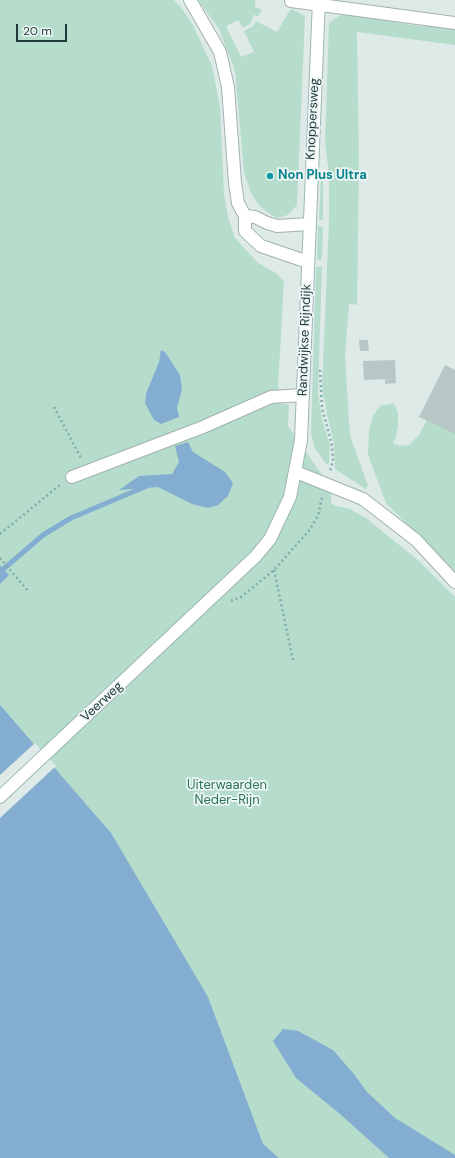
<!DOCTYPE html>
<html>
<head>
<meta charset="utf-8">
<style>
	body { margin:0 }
	#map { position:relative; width:455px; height:1158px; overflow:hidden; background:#deeae8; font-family:"DM Sans",sans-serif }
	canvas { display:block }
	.scale { position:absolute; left:16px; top:24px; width:51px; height:18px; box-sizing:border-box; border:2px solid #1f3939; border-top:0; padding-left:5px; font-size:12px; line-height:14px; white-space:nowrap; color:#1f3939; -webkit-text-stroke:3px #eef7f5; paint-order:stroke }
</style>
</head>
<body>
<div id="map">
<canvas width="455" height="1158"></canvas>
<div class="scale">20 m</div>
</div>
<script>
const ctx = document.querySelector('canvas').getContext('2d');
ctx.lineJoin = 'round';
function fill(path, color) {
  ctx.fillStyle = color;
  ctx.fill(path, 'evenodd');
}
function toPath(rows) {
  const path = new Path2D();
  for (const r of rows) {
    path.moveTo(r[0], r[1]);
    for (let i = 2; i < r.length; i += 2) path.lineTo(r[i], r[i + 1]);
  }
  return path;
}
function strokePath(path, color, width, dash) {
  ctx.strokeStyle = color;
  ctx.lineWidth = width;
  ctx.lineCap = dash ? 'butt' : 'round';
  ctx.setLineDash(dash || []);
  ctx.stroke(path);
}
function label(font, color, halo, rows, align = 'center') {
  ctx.font = font + ' "DM Sans",sans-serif';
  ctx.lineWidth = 3.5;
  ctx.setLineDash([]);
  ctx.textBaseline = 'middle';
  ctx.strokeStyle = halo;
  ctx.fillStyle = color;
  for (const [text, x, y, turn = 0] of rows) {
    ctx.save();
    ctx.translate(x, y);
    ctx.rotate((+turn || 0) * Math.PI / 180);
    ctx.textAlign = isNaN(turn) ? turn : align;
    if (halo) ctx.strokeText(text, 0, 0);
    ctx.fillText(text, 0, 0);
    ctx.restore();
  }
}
fill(toPath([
	[0,0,174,0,180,6,193,25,212,66,220,107,224,193,228,217,235,238,258,263,276,273,284,281,278,388,281,403,289,405,288,426,331,488,331,503,335,506,348,508,366,518,419,561,455,597,455,1158,0,1158],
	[198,0,255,0,255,7,262,10,258,16,254,15,250,24,243,28,238,20,226,26,241,57,254,52,244,31,253,26,256,21,277,32,290,10,292,9,305,16,297,205,288,215,277,218,267,212,259,205,251,193,244,172,235,71,219,29],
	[350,14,418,26,455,28,455,45,357,32,359,164,357,305,349,304,345,355,349,423,351,439,368,485,366,489,335,469,334,444,327,414,322,387,329,222,329,175,325,142,329,23,339,16],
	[323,176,323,220,319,220,321,177],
	[318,226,323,227,322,259,320,260,317,259],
	[316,267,322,267,318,393,322,419,330,445,329,463,327,465,315,449,311,434],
	[394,403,398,413,398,426,396,436,393,443,400,446,409,445,419,435,428,417,455,429,455,572,386,503,368,455,369,430,373,416,380,406]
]), '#b6dccc');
fill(toPath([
	[161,350,165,352,180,375,182,389,177,408,179,417,161,424,154,420,145,403,146,394,159,362],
	[188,442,193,452,225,472,233,483,228,496,218,505,208,508,192,504,158,487,119,490,139,476,172,474,179,462,175,446],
	[0,565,9,575,0,584],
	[0,705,111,833,208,997,263,1144,279,1158,0,1158],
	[283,1029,298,1031,333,1050,353,1073,367,1092,395,1118,455,1155,455,1158,389,1158,340,1114,296,1078,273,1041]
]), '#84aed1');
fill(toPath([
	[35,743,56,766,0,818,0,775]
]), '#deeae8');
strokePath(toPath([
	[0,572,43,535,71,518,147,486]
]), '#84aed1', 5);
fill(toPath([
	[359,340,368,340,369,351,360,351],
	[395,360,396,383,385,384,385,379,364,380,363,361],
	[445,365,455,370,455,434,419,417]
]), '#b6c7c5');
const minor = toPath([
	[291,1,455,23],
	[72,477,203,427,271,397,303,395]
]);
const tertiary = toPath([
	[190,0,220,52,228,87,235,183,238,203,245,216,245,231,261,246,308,262],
	[245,216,255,217,267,223,277,226,310,224],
	[296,472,363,499,416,540,455,582]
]);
const secondary = toPath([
	[0,797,256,556,270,539,290,497,301,440,319,0]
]);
strokePath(minor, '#a1b1b0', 14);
strokePath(tertiary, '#a1b1b0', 14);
strokePath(secondary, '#9db6b4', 14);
strokePath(toPath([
	[320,370,322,408,332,445,333,461,330,471],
	[54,407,81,458],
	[0,534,61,484],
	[0,558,28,591],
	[274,570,293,660],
	[231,601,241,597,274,570,308,532,318,516,322,497]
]), '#7eaeae', 2.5, [2, 3]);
strokePath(minor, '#fff', 12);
strokePath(tertiary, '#fff', 12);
strokePath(secondary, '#fff', 12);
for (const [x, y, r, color] of [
	[270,176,4,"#0f9aa8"]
]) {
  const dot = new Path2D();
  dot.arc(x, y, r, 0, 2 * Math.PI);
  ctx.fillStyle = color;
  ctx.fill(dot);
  strokePath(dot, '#eef7f5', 1.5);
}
label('13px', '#1f3939', '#eef7f5', [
	["Knoppersweg",313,119,-87],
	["Randwijkse Rijndijk",305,340,-88],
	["Veerweg",102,702,-43]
]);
label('bold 13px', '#0d838f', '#eef7f5', [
	["Non Plus Ultra",278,176]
], 'left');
label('13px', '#29715a', '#eef7f5', [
	["Uiterwaarden",227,786],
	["Neder-Rijn",227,801]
]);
</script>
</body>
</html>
